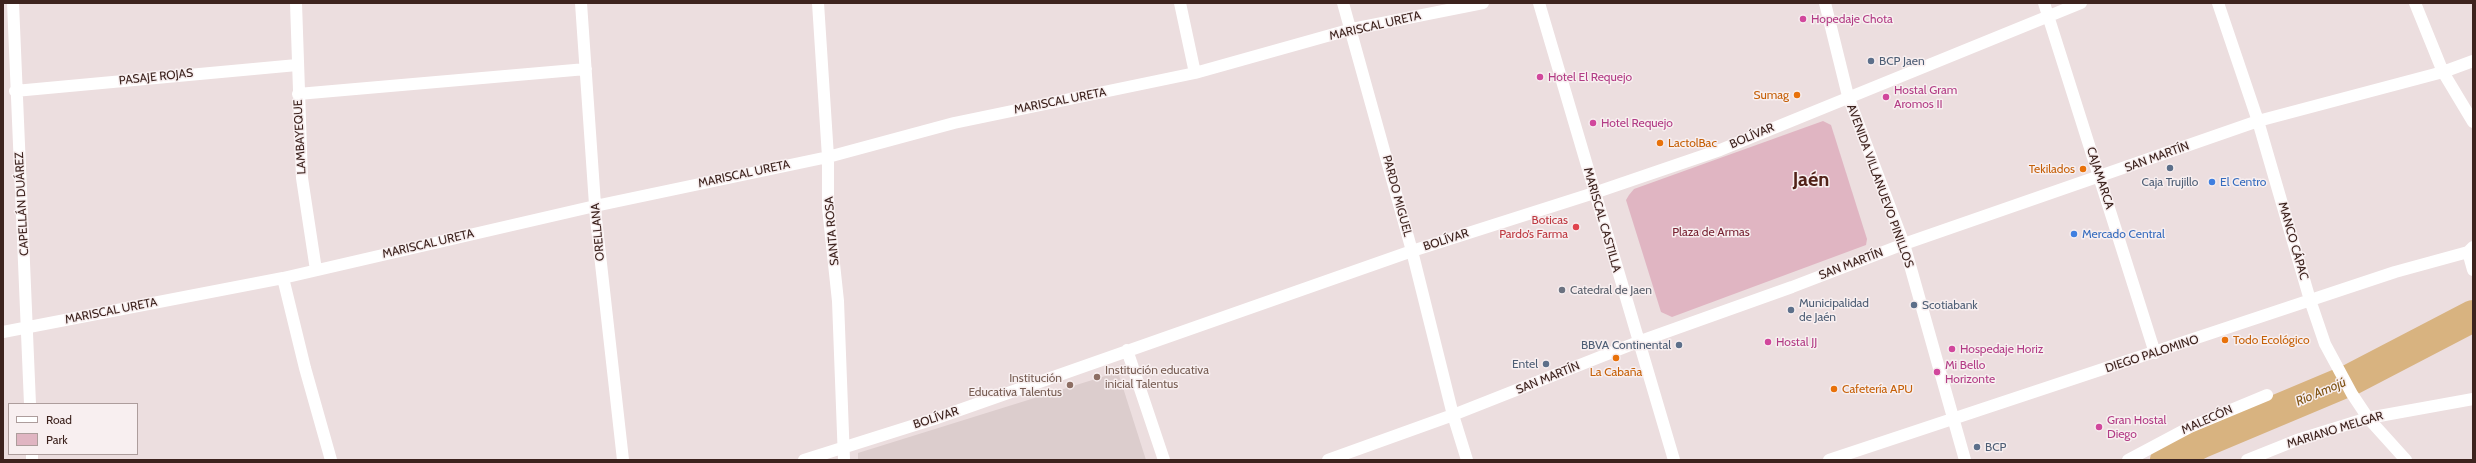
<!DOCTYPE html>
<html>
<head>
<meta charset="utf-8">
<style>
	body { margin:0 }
	#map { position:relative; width:2476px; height:463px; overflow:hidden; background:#ecdedf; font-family:Cabin,sans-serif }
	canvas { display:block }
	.frame { position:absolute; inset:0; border:4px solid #3d231e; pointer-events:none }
	.legend { position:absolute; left:8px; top:403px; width:130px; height:52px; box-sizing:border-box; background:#f8eff0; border:1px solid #ad9d9c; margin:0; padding:5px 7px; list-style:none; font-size:12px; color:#3d231e }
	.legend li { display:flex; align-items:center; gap:8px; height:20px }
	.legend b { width:20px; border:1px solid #ad9d9c }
</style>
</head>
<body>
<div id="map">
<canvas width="2476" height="463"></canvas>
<div class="frame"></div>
<ul class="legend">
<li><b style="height:5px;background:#fff"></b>Road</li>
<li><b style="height:11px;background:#e0b5c2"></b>Park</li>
</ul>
</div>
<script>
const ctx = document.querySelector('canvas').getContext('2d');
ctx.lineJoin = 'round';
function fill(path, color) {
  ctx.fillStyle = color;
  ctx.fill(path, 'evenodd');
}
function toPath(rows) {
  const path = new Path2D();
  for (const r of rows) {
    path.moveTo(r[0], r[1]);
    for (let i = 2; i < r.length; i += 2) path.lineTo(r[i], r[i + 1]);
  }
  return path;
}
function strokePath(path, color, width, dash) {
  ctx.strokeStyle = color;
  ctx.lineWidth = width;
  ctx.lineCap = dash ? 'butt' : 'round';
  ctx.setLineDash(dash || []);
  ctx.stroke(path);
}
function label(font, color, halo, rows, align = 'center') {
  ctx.font = font + ' Cabin,sans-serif';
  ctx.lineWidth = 3;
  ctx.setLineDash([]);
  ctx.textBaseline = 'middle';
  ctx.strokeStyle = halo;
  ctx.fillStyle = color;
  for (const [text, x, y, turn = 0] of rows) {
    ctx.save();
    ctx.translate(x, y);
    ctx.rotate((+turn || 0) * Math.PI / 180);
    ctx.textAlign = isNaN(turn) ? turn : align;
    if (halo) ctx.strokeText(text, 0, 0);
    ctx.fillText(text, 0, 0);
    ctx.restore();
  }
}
fill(toPath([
	[1118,372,1146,460,858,460,858,453]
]), '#dccdcd');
fill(toPath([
	[1823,121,1831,125,1867,239,1866,245,1672,317,1661,312,1626,200,1629,195,1634,189]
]), '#e0b5c2');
strokePath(toPath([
	[2166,460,2202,442,2352,379,2473,316]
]), '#d8b380', 32);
strokePath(toPath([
	[13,3,30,404],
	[296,3,302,178,316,270],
	[581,3,596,219,623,460],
	[818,3,828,157,828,208,838,301,844,460],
	[1180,3,1195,73],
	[1343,3,1412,251,1453,415,1467,460],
	[1539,3,1674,460],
	[1825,3,1848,96,1904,244,1965,460],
	[2044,3,2155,353],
	[2218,3,2258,121,2310,300,2325,344,2352,394,2368,418,2406,460],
	[2415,3,2443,72,2473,122],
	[15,91,297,65],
	[298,94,586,69],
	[2468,252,2473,270],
	[283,278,305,368,331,460],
	[3,332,283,278,595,206,828,157,954,123,1195,73,1352,29,1483,3],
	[1127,350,1164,460],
	[32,454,32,460],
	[804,460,934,419,1412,251,1594,193,1720,150,2081,3],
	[1328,460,1453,415,1638,342,1792,287,1904,244,2258,121,2443,72,2473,61],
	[1829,460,2395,272,2468,252,2473,247],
	[2128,460,2190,427,2267,395],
	[2247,460,2297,440,2368,418,2473,399]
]), '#fff', 12);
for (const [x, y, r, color] of [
	[1803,19,4,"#d1479c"],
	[1871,61,4,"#5c6f8a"],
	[1540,77,4,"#d1479c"],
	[1797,95,4,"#e8710a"],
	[1886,97,4,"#d1479c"],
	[1593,123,4,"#d1479c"],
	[1660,143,4,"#e8710a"],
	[2170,168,4,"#5c6f8a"],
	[2083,169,4,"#e8710a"],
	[2212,182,4,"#3f7fe0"],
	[1576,227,4,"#e0444e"],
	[2074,234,4,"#3f7fe0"],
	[1562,290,4,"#6b7280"],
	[1914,305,4,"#5c6f8a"],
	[1791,310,4,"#5c6f8a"],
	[2225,340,4,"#e8710a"],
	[1768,342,4,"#d1479c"],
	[1679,345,4,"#5c6f8a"],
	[1952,349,4,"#d1479c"],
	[1616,358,4,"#e8710a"],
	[1546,364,4,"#5c6f8a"],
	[1937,372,4,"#d1479c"],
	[1097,377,4,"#8d6e63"],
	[1070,385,4,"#8d6e63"],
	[1834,389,4,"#e8710a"],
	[2099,427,4,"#d1479c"],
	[1977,447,4,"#5c6f8a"]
]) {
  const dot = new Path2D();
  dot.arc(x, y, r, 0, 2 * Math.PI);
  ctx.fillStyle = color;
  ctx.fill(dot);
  strokePath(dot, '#f8eff0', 1.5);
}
label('12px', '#b23c85', '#f8eff0', [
	["Hopedaje Chota",1811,19],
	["Hotel El Requejo",1548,77],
	["Hostal Gram",1894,90],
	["Aromos II",1894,104],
	["Hotel Requejo",1601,123],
	["Hostal JJ",1776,342],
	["Hospedaje Horiz",1960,349],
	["Mi Bello",1945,365],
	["Horizonte",1945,379],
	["Gran Hostal",2107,420],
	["Diego",2107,434]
], 'left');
label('12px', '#3d231e', '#f8eff0', [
	["MARISCAL URETA",1375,26,-13],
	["PASAJE ROJAS",156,77,-6],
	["MARISCAL URETA",1060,101,-11],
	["BOLÍVAR",1752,136,-23],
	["LAMBAYEQUE",300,137,-93],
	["SAN MARTÍN",2157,157,-20],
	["MARISCAL URETA",744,174,-12],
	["CAJAMARCA",2100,178,72],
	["AVENIDA VILLANUEVO PINILLOS",1880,186,70],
	["PARDO MIGUEL",1397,196,75],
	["CAPELLÁN DUÁREZ",22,204,-93],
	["MARISCAL CASTILLA",1602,220,74],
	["SANTA ROSA",832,231,-95],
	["ORELLANA",598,232,-95],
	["BOLÍVAR",1446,240,-18],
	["MANCO CÁPAC",2293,241,74],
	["MARISCAL URETA",428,244,-13],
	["SAN MARTÍN",1851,264,-21],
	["MARISCAL URETA",111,311,-11],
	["DIEGO PALOMINO",2152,354,-18],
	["SAN MARTÍN",1548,378,-22],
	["BOLÍVAR",936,418,-18],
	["MALECÓN",2207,420,-24],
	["MARIANO MELGAR",2335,430,-17]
]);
label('12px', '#4e5e75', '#f8eff0', [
	["BCP Jaen",1879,61],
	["Caja Trujillo",2170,182,"center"],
	["Municipalidad",1799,303],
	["de Jaén",1799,317],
	["Scotiabank",1922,305],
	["BBVA Continental",1671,345,"right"],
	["Entel",1538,364,"right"],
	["BCP",1985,447]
], 'left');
label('12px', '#c56008', '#f8eff0', [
	["Sumag",1789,95,"right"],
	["LactolBac",1668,143],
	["Tekilados",2075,169,"right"],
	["Todo Ecológico",2233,340],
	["La Cabaña",1616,372,"center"],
	["Cafetería APU",1842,389]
], 'left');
label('12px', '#366cbe', '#f8eff0', [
	["El Centro",2220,182],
	["Mercado Central",2082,234]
], 'left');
label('12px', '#be3a42', '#f8eff0', [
	["Boticas",1568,220],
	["Pardo’s Farma",1568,234]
], 'right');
label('12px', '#782434', '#f8eff0', [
	["Plaza de Armas",1711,232]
]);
label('12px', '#5b616d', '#f8eff0', [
	["Catedral de Jaen",1570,290]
], 'left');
label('12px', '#785e54', '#f8eff0', [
	["Institución educativa",1105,370],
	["inicial Talentus",1105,384],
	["Institución",1062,378,"right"],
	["Educativa Talentus",1062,392,"right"]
], 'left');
label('italic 13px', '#7f5312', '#f8eff0', [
	["Río Amojú",2321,392,-23]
]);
label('bold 20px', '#512218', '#f8eff0', [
	["Jaén",1811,180]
]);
</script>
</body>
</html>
